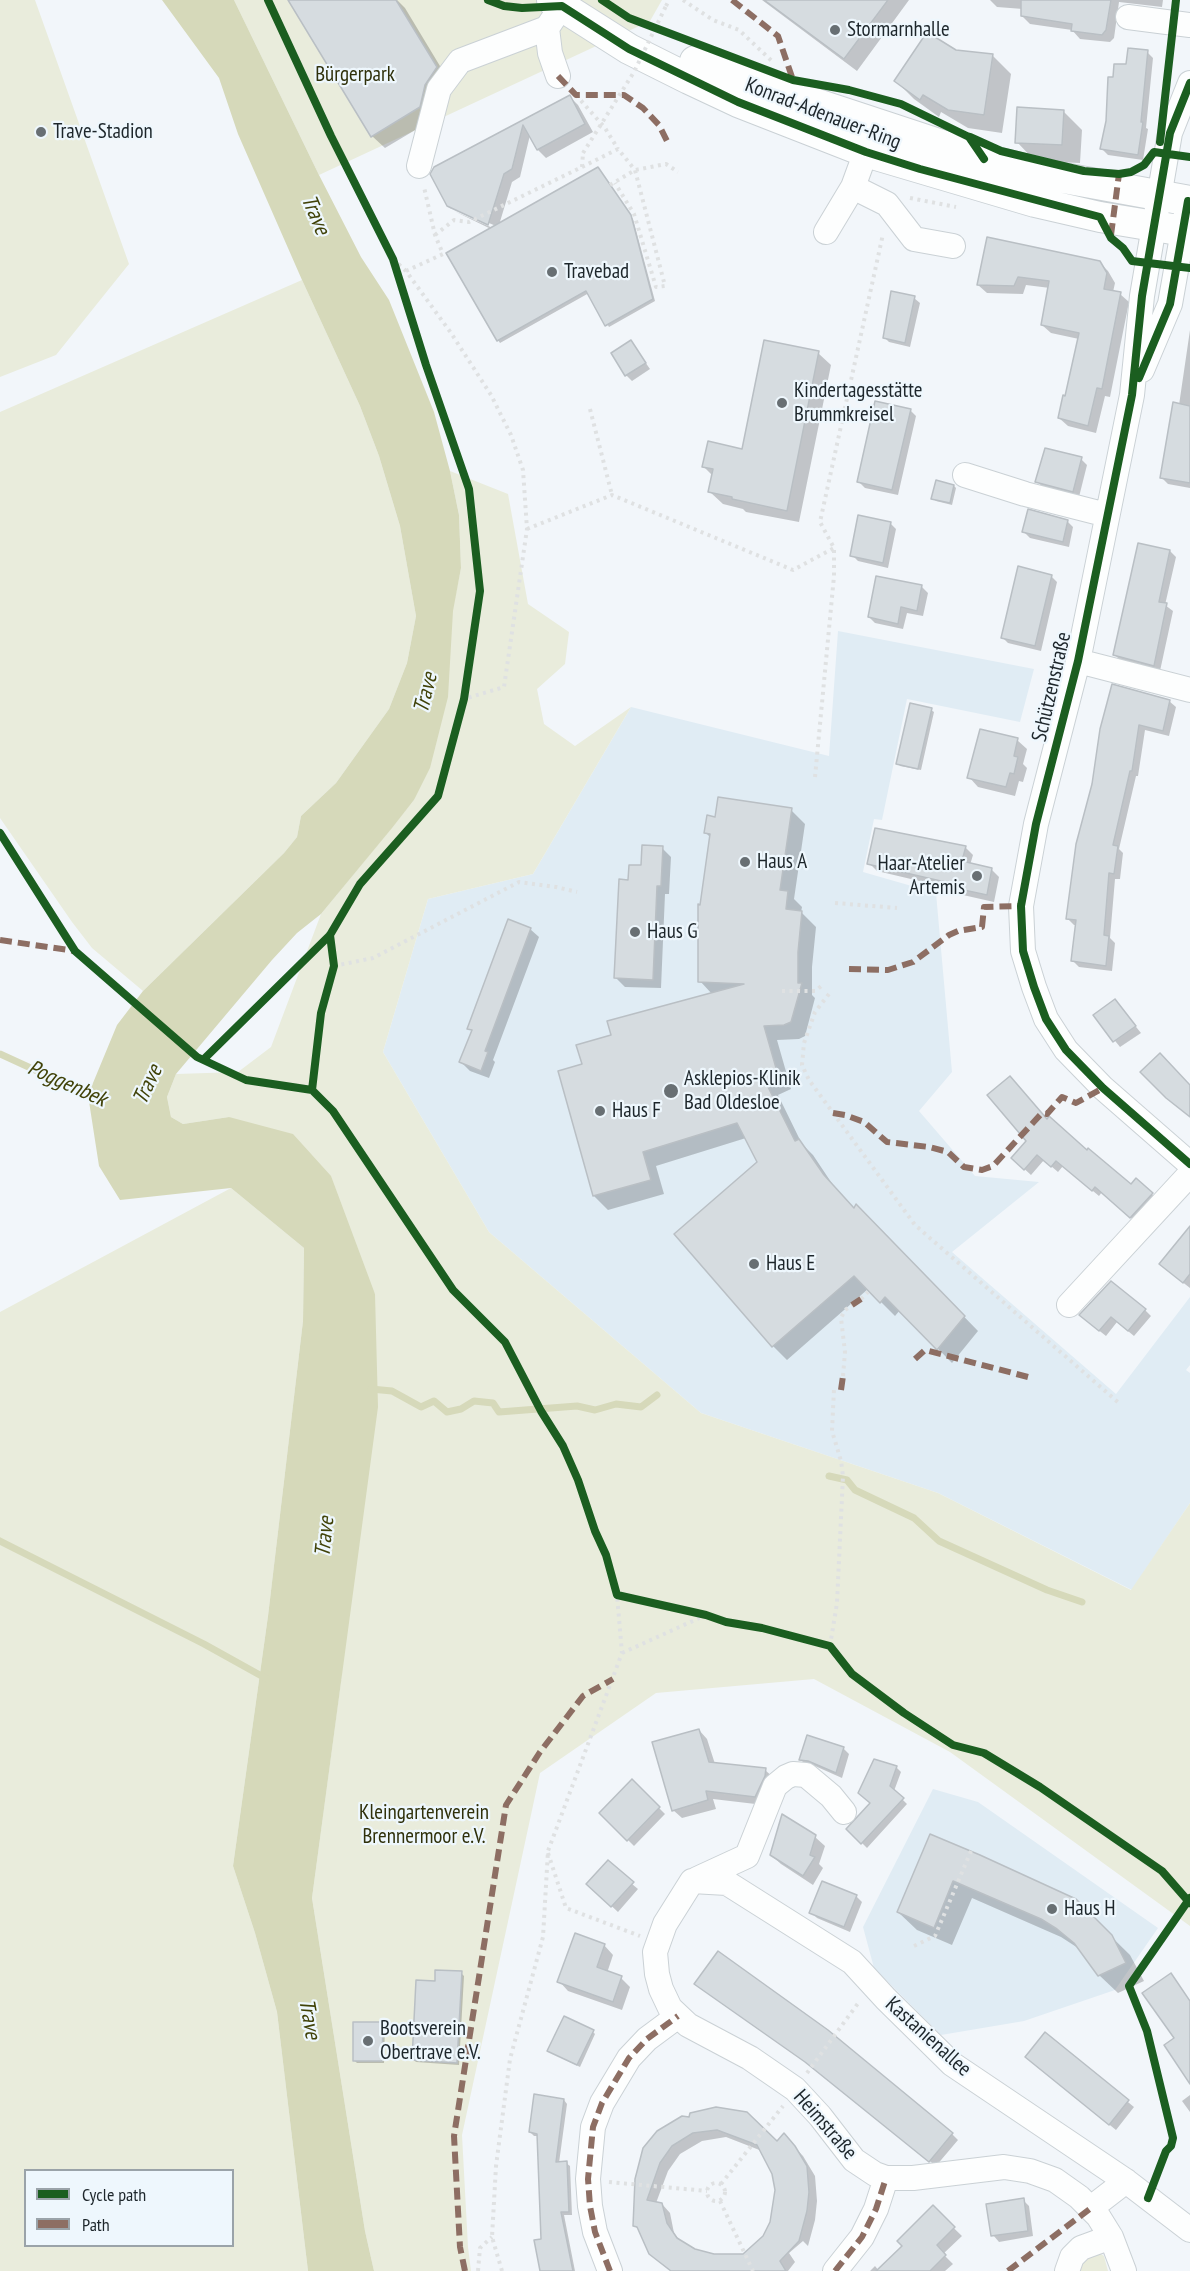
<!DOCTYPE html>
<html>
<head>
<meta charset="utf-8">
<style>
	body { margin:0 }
	#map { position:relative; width:1190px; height:2271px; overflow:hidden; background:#f2f6fa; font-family:"PT Sans Narrow",sans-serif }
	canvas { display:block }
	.legend { position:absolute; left:24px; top:2169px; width:210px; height:78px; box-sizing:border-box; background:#eef7fd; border:2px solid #9aa3a9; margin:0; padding:8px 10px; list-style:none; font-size:18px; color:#1d262b }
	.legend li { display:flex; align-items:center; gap:12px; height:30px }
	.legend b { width:30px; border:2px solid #9aa3a9 }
</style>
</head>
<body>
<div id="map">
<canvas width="1190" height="2271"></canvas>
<ul class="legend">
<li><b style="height:8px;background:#1b5e20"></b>Cycle path</li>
<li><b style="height:8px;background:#8d6e63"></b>Path</li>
</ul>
</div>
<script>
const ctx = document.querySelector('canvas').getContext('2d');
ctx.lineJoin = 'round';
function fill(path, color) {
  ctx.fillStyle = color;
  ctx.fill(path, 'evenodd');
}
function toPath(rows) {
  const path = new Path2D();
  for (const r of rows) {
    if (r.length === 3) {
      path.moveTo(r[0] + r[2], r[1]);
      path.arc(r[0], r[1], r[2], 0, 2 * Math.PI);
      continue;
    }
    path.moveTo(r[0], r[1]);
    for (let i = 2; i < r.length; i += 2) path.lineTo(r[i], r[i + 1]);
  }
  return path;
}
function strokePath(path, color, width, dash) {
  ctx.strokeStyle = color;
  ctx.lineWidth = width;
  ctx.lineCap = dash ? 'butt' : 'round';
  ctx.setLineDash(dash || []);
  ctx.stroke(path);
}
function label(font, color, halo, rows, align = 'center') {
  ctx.font = font + ' "PT Sans Narrow",sans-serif';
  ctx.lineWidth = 4.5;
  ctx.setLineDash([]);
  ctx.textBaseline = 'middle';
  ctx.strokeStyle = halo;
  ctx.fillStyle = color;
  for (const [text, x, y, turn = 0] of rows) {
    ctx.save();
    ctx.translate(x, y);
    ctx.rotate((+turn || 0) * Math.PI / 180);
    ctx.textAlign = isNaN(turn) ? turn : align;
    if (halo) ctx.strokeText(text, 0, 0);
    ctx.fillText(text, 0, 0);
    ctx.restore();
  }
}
fill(toPath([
	[838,631,1034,669,1020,722,907,699,882,820,874,819,863,872,936,893,952,1072,919,1111,975,1176,1039,1182,952,1252,1116,1394,1190,1297,1190,1365,1186,1370,1190,1373,1190,1503,1132,1590,938,1493,701,1413,489,1232,383,1052,428,899,533,874,631,707,829,756],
	[933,1789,978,1802,1158,1928,1115,1990,1024,2021,941,2035,874,1968,863,1927]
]), '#e0ecf4');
fill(toPath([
	[0,0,35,0,129,264,56,355,0,377],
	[234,0,662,0,650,21,319,175],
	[302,280,360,406,379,456,400,526,416,616,407,663,389,709,336,783,301,816,297,837,284,853,143,991,92,948,72,922,0,818,0,412],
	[450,471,508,494,528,604,569,632,565,664,537,689,544,724,575,746,631,707,533,874,428,899,383,1052,489,1232,701,1413,938,1493,1131,1590,1190,1503,1190,1926,950,1752,814,1679,656,1693,540,1773,462,2135,468,2247,471,2271,374,2271,365,2231,312,1898,341,1681,375,1294,229,1117,183,1124,171,1117,167,1097,176,1074,238,1072,271,1047,321,914,414,800,461,568,459,515],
	[231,1188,304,1248,303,1321,268,1616,233,1866,255,1933,277,2012,308,2271,0,2271,0,1312],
	[26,2170,232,2170,232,2246,26,2246],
	[1101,2254,1104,2256,1108,2271,1078,2271,1083,2259,1092,2255]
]), '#e9ecdc');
fill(toPath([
	[162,0,234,0,319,175,361,257,389,300,434,412,450,471,459,515,461,568,453,611,448,697,430,768,414,800,392,828,321,914,297,933,272,960,176,1074,167,1097,171,1117,183,1124,229,1117,293,1134,331,1176,375,1294,378,1407,312,1898,365,2231,374,2271,308,2271,277,2012,255,1933,233,1866,268,1616,303,1321,304,1248,231,1188,120,1200,99,1166,88,1095,117,1025,143,991,284,853,297,837,301,816,336,783,389,709,407,663,416,616,400,526,379,456,360,406,302,280,238,134,219,78]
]), '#d6d9ba');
fill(toPath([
	[289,0,397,0,405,8,449,81,432,120,385,148,372,136],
	[762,0,909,0,857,71],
	[990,0,1163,0,1162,7,1119,2,1114,38,1110,42,1080,39,1072,30,1030,24,1022,16,1023,9,997,7],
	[1147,52,1153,58,1146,128,1148,129,1143,160,1108,155,1102,149,1127,65],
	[992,55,1011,74,1002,133,968,128,941,112,939,117,914,99,896,81],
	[570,97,578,105,593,132,546,158,538,150,530,135,520,177,512,182,499,225,600,171,633,219,655,301,609,327,589,293,500,343,498,340,491,229,454,211,495,229,496,226,451,207,451,209,432,174],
	[1063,111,1082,130,1080,163,1035,161,1017,142],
	[988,238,1099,262,1108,271,1115,283,1113,292,1120,294,1129,302,1110,397,1105,396,1096,433,1068,426,1059,418,1066,398,1079,339,1051,333,1042,325,1050,288,1026,285,1023,294,987,293,978,285],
	[914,298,920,303,910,347,889,342,884,337],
	[1190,330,1190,488,1168,484,1161,477,1179,405],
	[631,342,650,369,632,381,626,375],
	[818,353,831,365,799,522,746,512,743,509,723,504,710,492,713,476,704,467,743,450],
	[910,410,916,416,898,495,865,488,859,482],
	[1081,459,1087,465,1079,497,1043,488,1037,481],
	[954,486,956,488,952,505,936,501,933,498],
	[1067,521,1073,527,1069,547,1030,538,1024,532],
	[890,523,896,529,888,568,858,561,852,555],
	[1170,551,1176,557,1165,605,1173,611,1160,671,1121,661,1115,655],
	[1051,576,1057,582,1041,651,1008,643,1002,637],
	[922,587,928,593,923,616,907,613,903,629,875,623,869,617],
	[1169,701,1176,707,1169,736,1145,730,1138,776,1136,776,1119,849,1123,853,1120,879,1115,879,1110,938,1115,943,1112,971,1079,967,1073,961,1077,925,1074,925,1068,919,1102,729],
	[931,710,934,712,921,770,900,766,898,763],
	[1017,740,1027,749,1023,764,1027,768,1023,782,1019,781,1015,796,978,787,969,777],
	[791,810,805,824,794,899,802,907,801,912,816,927,812,967,812,995,815,998,805,1036,799,1039,777,1040,791,1089,778,1095,802,1144,813,1155,837,1191,854,1209,857,1207,978,1331,952,1363,900,1310,895,1316,868,1289,787,1360,773,1346,759,1162,746,1138,656,1166,664,1194,608,1210,594,1196,559,1072,584,1065,613,1037,712,994,700,981,702,906,711,838,705,832,716,819],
	[965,847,973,855,970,865,991,869,999,877,994,902,954,893,949,888,877,871,869,863],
	[662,848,671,857,669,894,665,894,661,988,625,987,616,978,630,881],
	[530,929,539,937,493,1060,495,1062,489,1078,470,1071,461,1062,473,1032,469,1028],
	[1115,1001,1141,1033,1120,1047,1095,1016],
	[1047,1120,1131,1186,1136,1180,1158,1200,1137,1223,1102,1192,1099,1196,1063,1166,1058,1172,1044,1160,1031,1175,1019,1164],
	[1190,1229,1190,1288,1167,1270],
	[1145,1310,1151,1316,1134,1336,1117,1322,1106,1336,1087,1321],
	[699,1730,707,1739,715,1764,765,1770,774,1778,764,1805,713,1799,716,1809,682,1818,673,1810],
	[843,1748,849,1754,842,1778,815,1766,807,1766,801,1760],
	[875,1760,897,1768,901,1772,894,1791,907,1804,867,1848,848,1829,872,1804],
	[632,1781,665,1814,634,1846,601,1813],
	[930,1836,1075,1901,1130,1955,1144,1981,1118,1993,1099,1975,1078,1948,1061,1937,972,1898,952,1945,917,1930,898,1912],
	[815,1837,825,1846,819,1864,823,1868,813,1885,781,1864,771,1855],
	[588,1884,632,1884,638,1889,618,1912],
	[856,1896,862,1902,850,1932,817,1918,811,1912],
	[604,1945,613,1955,607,1973,621,1978,630,1987,622,2010,568,1991,559,1981],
	[461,1973,464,1976,459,2065,416,2062,414,2060,436,1983],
	[382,2023,385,2026,384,2063,357,2063,354,2060],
	[593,2032,595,2034,580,2067,552,2053],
	[1046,2035,1134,2107,1116,2130,1033,2063],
	[813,2068,952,2134,958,2140,936,2166],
	[1190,2095,1190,2112,1182,2101],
	[564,2100,567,2104,559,2163,566,2163,570,2166,572,2215,564,2215,575,2271,542,2271,543,2240,539,2136,534,2136,530,2132],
	[682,2118,778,2144,784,2136,803,2156,815,2176,817,2201,815,2220,808,2246,803,2241,789,2253,795,2262,788,2271,770,2271,764,2237,772,2223,776,2190,774,2174,762,2151,726,2137,702,2141,680,2154,668,2171,656,2203,662,2204,670,2213,674,2233,681,2242,694,2250,742,2271,671,2271,650,2253,640,2231,635,2226,636,2179],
	[1023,2200,1029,2206,1033,2236,999,2242,993,2235],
	[933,2208,962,2236,943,2254,953,2264,945,2271,870,2271,875,2266,879,2271,904,2246]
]), '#0003');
strokePath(toPath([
	[0,1054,96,1098],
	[371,1389,392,1391,421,1407,434,1401,447,1412,461,1409,474,1401,493,1403,499,1412,577,1406,595,1410,616,1404,641,1407,657,1395],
	[829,1476,847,1480,855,1490,914,1518,939,1541,1047,1590,1082,1602],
	[0,1541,204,1644,267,1679]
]), '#d6d9ba', 7);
const building = toPath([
	[288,0,396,0,437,67,425,85,420,107,371,137,288,0],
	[764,0,888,0,844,59,764,0],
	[1021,0,1111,0,1106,30,1102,35,1071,31,1072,24,1021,16,1021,0],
	[927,32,956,50,993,54,984,115,948,110,923,95,920,100,894,81,927,32],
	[1128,48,1148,50,1141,122,1143,122,1138,155,1100,149,1106,121,1108,77,1113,77,1114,64,1126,64,1128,48],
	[570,95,585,124,537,150,523,125,512,169,504,174,488,225,447,206,430,174,434,167,570,95],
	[1017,107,1064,110,1062,145,1015,143,1017,107],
	[598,167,631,215,653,299,605,326,586,291,497,341,446,253,598,167],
	[987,237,1100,261,1107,273,1104,289,1121,292,1102,389,1097,388,1088,426,1058,418,1063,395,1065,396,1079,333,1041,325,1049,281,1018,277,1014,286,977,285,987,237],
	[891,291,915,296,905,343,883,338,891,291],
	[631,340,646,363,625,376,611,353,631,340],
	[764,340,819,351,787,511,732,499,732,497,708,492,713,469,702,467,708,441,742,449,764,340],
	[875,401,911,409,892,490,857,482,875,401],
	[1173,402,1190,406,1190,483,1160,478,1173,402],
	[1045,448,1082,457,1073,492,1035,482,1045,448],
	[936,480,954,485,950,503,931,499,936,480],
	[1028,509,1068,520,1063,542,1022,532,1028,509],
	[858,515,891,522,883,563,850,556,858,515],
	[1138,543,1170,550,1159,602,1167,603,1154,666,1113,655,1138,543],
	[1018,566,1052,575,1035,646,1001,638,1018,566],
	[876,576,922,585,917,611,901,607,898,624,868,617,876,576],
	[1112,684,1170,700,1163,731,1139,725,1132,771,1130,771,1113,845,1118,846,1114,874,1109,873,1104,935,1109,936,1106,966,1071,961,1076,920,1066,919,1076,844,1092,784,1100,729,1112,684],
	[910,703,932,708,918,769,896,764,910,703],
	[980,729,1018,738,1014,756,1018,757,1014,774,1010,773,1006,787,967,778,980,729],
	[718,797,792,808,780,890,788,891,786,909,802,911,798,952,798,983,802,983,791,1022,784,1025,764,1026,778,1075,765,1081,795,1141,799,1139,824,1175,854,1208,856,1204,965,1316,937,1350,885,1297,880,1303,854,1276,772,1347,674,1234,757,1162,737,1123,643,1152,651,1180,593,1196,558,1071,582,1064,576,1045,611,1035,607,1021,744,984,698,982,698,904,700,905,710,834,704,833,707,815,715,817,718,797],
	[875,828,966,846,962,861,992,868,987,895,945,886,945,882,867,864,875,828],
	[642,845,663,846,661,886,657,886,653,980,614,978,619,879,628,880,629,865,641,865,642,845],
	[508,919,531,928,485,1051,488,1052,481,1071,459,1062,472,1030,467,1029,508,919],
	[1115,999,1136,1026,1113,1042,1093,1015,1115,999],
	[1160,1053,1190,1085,1190,1117,1166,1098,1140,1072,1160,1053],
	[1010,1076,1047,1119,1049,1116,1087,1150,1088,1148,1131,1184,1136,1178,1153,1193,1130,1218,1095,1187,1092,1191,1056,1161,1051,1167,1037,1155,1024,1170,1011,1158,1026,1141,987,1095,1010,1076],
	[1190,1226,1190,1274,1183,1283,1159,1264,1190,1226],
	[1111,1281,1146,1309,1128,1331,1111,1317,1099,1331,1079,1315,1111,1281],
	[699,1729,709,1762,766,1768,765,1776,755,1797,706,1791,708,1800,672,1811,652,1742,699,1729],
	[807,1735,844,1747,836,1773,808,1761,799,1760,807,1735],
	[874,1759,897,1766,890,1786,904,1798,861,1844,846,1829,870,1803,858,1793,874,1759],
	[632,1779,660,1807,627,1841,599,1813,632,1779],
	[782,1814,816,1835,810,1855,815,1857,803,1876,770,1855,782,1814],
	[930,1834,980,1855,1076,1899,1112,1935,1126,1963,1098,1976,1074,1943,1057,1929,1041,1919,953,1881,934,1928,897,1912,930,1834],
	[608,1860,634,1882,611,1907,586,1884,608,1860],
	[822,1881,857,1895,844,1927,809,1913,822,1881],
	[575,1933,605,1944,597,1967,622,1976,613,2002,557,1982,575,1933],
	[718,1951,828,2030,953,2133,929,2162,805,2062,694,1984,718,1951],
	[435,1970,462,1971,457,2063,412,2060,416,1980,435,1981,435,1970],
	[1171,1973,1190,2001,1190,2084,1164,2045,1174,2038,1142,1993,1171,1973],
	[564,2016,594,2030,577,2065,547,2051,564,2016],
	[353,2022,383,2022,382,2061,353,2061,353,2022],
	[1045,2032,1129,2100,1109,2125,1025,2057,1045,2032],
	[534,2094,564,2099,556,2162,567,2161,569,2212,561,2212,573,2271,540,2271,534,2240,541,2239,537,2134,529,2132,534,2094],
	[716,2107,747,2112,777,2141,784,2133,795,2146,807,2166,809,2192,807,2211,799,2241,780,2261,786,2271,671,2271,649,2254,637,2227,633,2226,635,2179,643,2148,657,2131,682,2116,689,2117,690,2113,716,2107],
	[717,2130,757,2145,772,2174,775,2190,770,2222,763,2236,743,2254,714,2254,695,2249,677,2238,667,2223,662,2203,647,2200,660,2163,672,2146,693,2133,717,2130],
	[1024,2198,1028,2231,991,2236,986,2204,1024,2198],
	[933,2205,955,2227,937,2245,946,2255,930,2271,876,2271,902,2246,897,2241,933,2205]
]);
fill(building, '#d6dce0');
strokePath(building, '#b9bfc4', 1.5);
const minor = toPath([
	[555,16,547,28,550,53,558,76],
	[1128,17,1190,25],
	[1190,83,1170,133,1142,296,1132,395,1078,661,1036,824,1021,906,1023,951,1034,987,1046,1019,1066,1050,1103,1088,1190,1164],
	[419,166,439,89,460,61,547,28],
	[853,187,887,204,914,239,953,246],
	[826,232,853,187,872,135],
	[1142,370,1170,304,1186,214],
	[965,475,1025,494,1107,515],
	[1078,661,1190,690],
	[1069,1305,1190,1174],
	[697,1879,747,1856,775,1786,786,1777,793,1774,806,1775,831,1796,844,1812],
	[692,1881,665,1924,655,1952,657,1974,661,1989,670,2008,688,2025,750,2058,795,2089,820,2116,854,2160,875,2174,886,2178,913,2178,1004,2167,1030,2171,1055,2180,1079,2197,1098,2216,1111,2237,1124,2271],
	[692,1881,727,1883,852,1962,886,1999,952,2064,1126,2181,1190,2230],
	[1091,2208,1126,2181],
	[610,2271,595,2232,590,2206,588,2179,593,2127,602,2103,629,2058,647,2039,678,2016],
	[835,2271,862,2237,876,2209,886,2178],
	[1067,2271,1072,2257,1081,2248,1111,2237]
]);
const major = toPath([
	[552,0,629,49,689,79,738,102,866,152,1035,202,1100,217,1190,232],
	[695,61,729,75,984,159,1053,176,1190,201]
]);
strokePath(minor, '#cad1d5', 26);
strokePath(major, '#cad1d5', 32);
strokePath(toPath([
	[683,0,713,20,739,30,774,63],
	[666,6,669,0],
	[576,95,605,128,618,149],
	[582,167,618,149,635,170,665,286,656,287,634,214,615,183],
	[610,185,635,170,666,164,678,172],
	[910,198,956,207],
	[435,235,454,220,469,222,582,167,583,153],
	[393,259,406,271,451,333,491,395,511,435,523,470,527,529,504,687,464,699],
	[406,271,443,254,435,235,424,187],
	[590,409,612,495],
	[527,529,612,495,793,570,834,548],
	[815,777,834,576,834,548,820,522,883,234],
	[835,903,897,908],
	[334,966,373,958,519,882,556,887,577,892],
	[782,991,815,991,824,984],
	[829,994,815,1012,804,1043,802,1065,809,1080,915,1225,1120,1404],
	[861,1299,868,1292],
	[843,1376,845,1352,841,1318,845,1310,852,1305],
	[830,1646,837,1603,843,1476,841,1461,832,1431,834,1389],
	[622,1653,706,1615],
	[548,1853,566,1908,640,1936],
	[914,1946,935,1936,971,1851],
	[807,2073,859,2002],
	[609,2182,707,2191],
	[716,2192,9],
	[721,2184,783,2106],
	[720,2201,753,2271],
	[478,2271,480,2248,492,2237],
	[502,2271,492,2237,496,2166,510,2059,543,1937,548,1851,622,1653,617,1595]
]), '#dfe1e2', 4, [3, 4.5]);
strokePath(minor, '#fdfefe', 24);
strokePath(major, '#fdfefe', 30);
strokePath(toPath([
	[583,153,634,72,666,6]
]), '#dfe1e2', 4, [3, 4.5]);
strokePath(toPath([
	[732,0,778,36,793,80],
	[558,76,576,95,624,95,643,108,659,125,669,145],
	[1111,235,1119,174],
	[0,940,75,951],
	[849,969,888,970,913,962,949,935,958,931,982,927,984,907,1021,906],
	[833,1113,845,1115,864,1122,887,1142,929,1147,948,1152,964,1167,982,1170,993,1166,1042,1113,1047,1114,1062,1097,1076,1103,1103,1088],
	[852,1305,861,1299],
	[915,1359,925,1350,1028,1377],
	[841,1390,843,1376],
	[465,2271,460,2247,454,2136,506,1805,540,1752,583,1696,613,1679],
	[610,2271,595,2232,590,2206,588,2179,593,2127,602,2103,629,2058,647,2039,678,2016],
	[835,2271,862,2237,876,2209,886,2178],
	[1008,2271,1091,2208]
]), '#8d6e63', 6, [12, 6]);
strokePath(toPath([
	[488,0,504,6,522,8,562,6,629,49,738,102,866,152,920,169,1100,217,1111,238,1123,248,1132,261,1190,268],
	[602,0,629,18,793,80,849,90,901,104,969,137,984,159],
	[1190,83,1170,133,1142,296,1132,395,1078,661,1036,824,1021,906,1023,951,1034,987,1046,1019,1066,1050,1103,1088,1190,1164],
	[970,137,1001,151,1084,171,1119,174,1131,172,1144,165,1154,152,1190,157],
	[1160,142,1176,0],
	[1139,378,1170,304,1188,201],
	[0,833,75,951,197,1057,246,1080,312,1090],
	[330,935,334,966,321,1013,312,1090,333,1111,453,1290,505,1342,541,1411,563,1446,578,1480,595,1531,606,1555,617,1595,706,1615,726,1622,762,1628,830,1646,852,1674,904,1713,953,1745,984,1753,1040,1787,1162,1871,1190,1903],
	[204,1059,330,935,360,884,438,796,464,699,480,591,469,489,426,365,393,259,331,136,268,0],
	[1148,2198,1166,2151,1171,2146,1173,2138,1147,2031,1129,1986,1190,1898]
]), '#1b5e20', 8);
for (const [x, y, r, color] of [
	[835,30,6,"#686f73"],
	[41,132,6,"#686f73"],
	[552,272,6,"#686f73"],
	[782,403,6,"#686f73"],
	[745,862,6,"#686f73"],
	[977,876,6,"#686f73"],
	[635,932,6,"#686f73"],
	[671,1091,8,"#686f73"],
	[600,1111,6,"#686f73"],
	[754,1264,6,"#686f73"],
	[1052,1909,6,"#686f73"],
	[368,2041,6,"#686f73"]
]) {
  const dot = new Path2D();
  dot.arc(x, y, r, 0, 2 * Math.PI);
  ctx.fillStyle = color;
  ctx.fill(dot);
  strokePath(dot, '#eef7fd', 2);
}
label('21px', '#1d262b', '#eef7fd', [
	["Stormarnhalle",847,30],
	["Trave-Stadion",53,132],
	["Travebad",564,272],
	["Kindertagesstätte",794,391],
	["Brummkreisel",794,415],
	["Haus A",757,862],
	["Haar-Atelier",965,864,"right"],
	["Artemis",965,888,"right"],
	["Haus G",647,932],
	["Asklepios-Klinik",684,1079],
	["Bad Oldesloe",684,1103],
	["Haus F",612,1111],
	["Haus E",766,1264],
	["Haus H",1064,1909],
	["Bootsverein",380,2029],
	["Obertrave e.V.",380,2053]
], 'left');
label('21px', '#2f300a', '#eef7fd', [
	["Bürgerpark",355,75],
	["Kleingartenverein",424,1813],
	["Brennermoor e.V.",424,1837]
]);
label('21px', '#1d262b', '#eef7fd', [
	["Konrad-Adenauer-Ring",823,114,21],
	["Schützenstraße",1052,687,-77],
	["Kastanienallee",928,2037,42],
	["Heimstraße",825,2125,49]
]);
label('italic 22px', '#404208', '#eef7fd', [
	["Trave",315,215,67],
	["Trave",426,693,-76],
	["Poggenbek",67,1084,24],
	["Trave",148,1085,-65],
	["Trave",325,1537,-84],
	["Trave",309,2019,80]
]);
</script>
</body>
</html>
